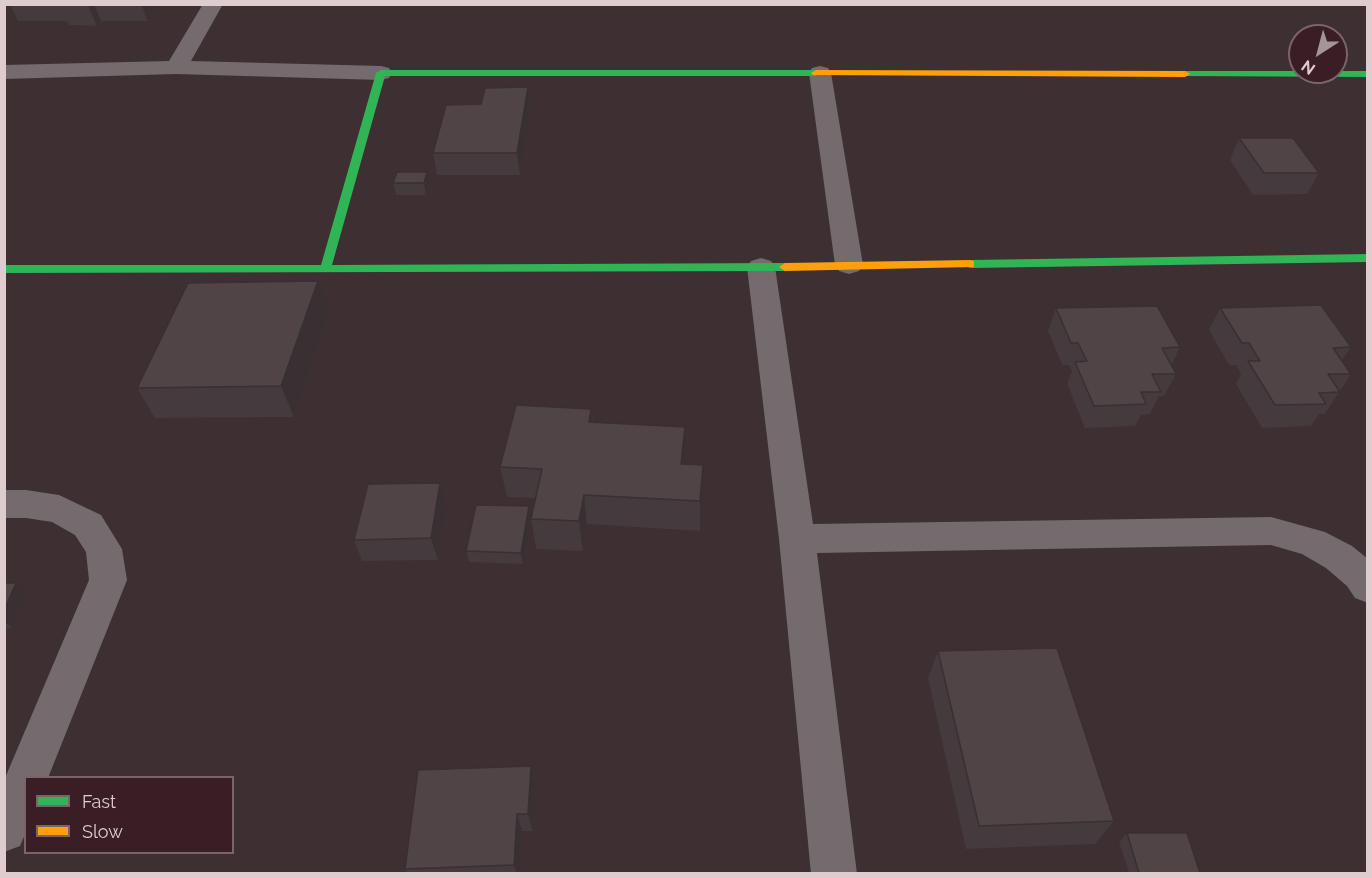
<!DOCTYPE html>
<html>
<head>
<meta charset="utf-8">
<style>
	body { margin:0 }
	#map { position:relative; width:1372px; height:878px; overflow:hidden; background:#3d2f32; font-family:Raleway,sans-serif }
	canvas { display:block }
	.frame { position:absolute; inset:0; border:6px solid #decccf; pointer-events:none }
	.legend { position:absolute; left:24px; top:776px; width:210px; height:78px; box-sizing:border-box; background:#391f25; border:2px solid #7b6469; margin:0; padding:8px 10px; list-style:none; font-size:18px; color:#decccf }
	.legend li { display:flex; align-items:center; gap:12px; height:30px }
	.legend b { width:30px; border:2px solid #7b6469 }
	.north { position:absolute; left:1288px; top:24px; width:60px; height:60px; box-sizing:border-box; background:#391f25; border:2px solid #7b6469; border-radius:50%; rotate:216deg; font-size:16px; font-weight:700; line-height:24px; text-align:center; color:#decccf }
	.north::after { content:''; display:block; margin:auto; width:21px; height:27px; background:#a69598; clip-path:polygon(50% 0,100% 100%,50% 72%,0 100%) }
</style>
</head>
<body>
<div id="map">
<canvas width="1372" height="878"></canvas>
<div class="frame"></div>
<ul class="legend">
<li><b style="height:8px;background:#30b455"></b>Fast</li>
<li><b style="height:8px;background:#ff9f0a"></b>Slow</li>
</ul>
<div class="north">N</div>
</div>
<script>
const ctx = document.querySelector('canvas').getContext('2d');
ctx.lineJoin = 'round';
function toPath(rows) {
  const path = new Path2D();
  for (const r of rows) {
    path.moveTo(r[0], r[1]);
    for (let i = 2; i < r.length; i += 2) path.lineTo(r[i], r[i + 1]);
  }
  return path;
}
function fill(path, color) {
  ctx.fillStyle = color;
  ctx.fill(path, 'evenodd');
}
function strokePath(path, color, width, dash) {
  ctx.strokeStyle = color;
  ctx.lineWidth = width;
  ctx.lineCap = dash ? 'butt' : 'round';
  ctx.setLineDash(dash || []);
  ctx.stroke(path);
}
fill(toPath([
	[203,4,223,4,191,61,381,66,389,68,392,73,389,78,381,80,176,74,4,79,4,65,169,61,203,4],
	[820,66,828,68,831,73,863,265,859,271,849,274,839,271,835,265,809,73,812,68,820,66],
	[761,258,771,261,775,267,813,524,1271,517,1325,532,1352,546,1368,559,1368,603,1355,598,1347,586,1326,568,1302,554,1271,545,817,553,857,874,811,874,779,539,747,267,751,261,761,258],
	[4,490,26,490,59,495,101,515,122,549,127,580,48,778,26,778,26,832,20,846,4,852,5,778,89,580,86,552,75,535,52,522,26,518,4,518,4,490]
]), '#736b6d');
fill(toPath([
	[381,70,816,70,821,73,816,76,385,76,332,265,785,263,791,267,785,271,4,273,4,265,321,265,376,73,381,70],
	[1185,71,1368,71,1368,77,1182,76,1182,72,1185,71],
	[1368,254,1368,262,970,268,964,264,970,260,1368,254]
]), '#30b455');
fill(toPath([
	[816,70,1185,71,1190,74,1185,77,813,75,811,73,816,70],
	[970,260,974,261,974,267,785,271,779,267,785,263,970,260]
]), '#ff9f0a');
fill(toPath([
	[10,4,157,4,148,21,101,21,97,26,69,25,67,21,18,21],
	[528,87,531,108,520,175,437,175,433,153,481,104],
	[1239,138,1319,173,1307,194,1253,195,1230,160],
	[393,183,429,183,426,195,396,195],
	[1056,308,1180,347,1171,366,1176,374,1164,396,1159,396,1150,414,1141,415,1135,426,1085,428,1067,384,1072,371,1069,365,1062,365,1048,331],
	[1220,308,1351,347,1342,360,1351,374,1325,414,1319,414,1311,426,1262,428,1236,384,1241,374,1236,365,1229,365,1209,330],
	[329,312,294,417,155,418,137,388],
	[591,409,593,422,685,457,684,464,703,465,702,495,700,531,587,524,583,551,536,549,531,519,535,498,507,497,500,467],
	[446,505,438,560,362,561,354,540],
	[531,517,523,564,469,562,466,551],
	[4,583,16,583,26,594,12,628,4,629],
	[938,651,1114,821,1095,844,966,849,928,678],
	[531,766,535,784,533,831,522,831,520,873,407,873,405,869],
	[1127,833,1200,873,1129,873,1119,842]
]), '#453a3d');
fill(toPath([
	[89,4,94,4,101,21,97,26,88,5],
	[141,4,157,4,148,21],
	[528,87,531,108,520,175,517,153],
	[427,172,429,183,426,195,424,183],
	[318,281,329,312,294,417,281,386],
	[591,409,594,439,589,422],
	[685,427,685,457,682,494,681,464],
	[703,465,702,495,700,531,700,501],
	[440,483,446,505,438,560,431,538],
	[584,495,587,524,583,551,579,521],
	[529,506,531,517,523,564,521,553],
	[16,583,26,594,12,628,4,621,4,610],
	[531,766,535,784,533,831,528,814],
	[517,814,522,831,520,873,516,873,514,865]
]), '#383032');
const building = toPath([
	[60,4,89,4,88,5,60,5,60,4],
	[528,87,517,153,433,153,446,105,481,104,485,88,528,87],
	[1239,138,1293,138,1319,173,1264,173,1239,138],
	[397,172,427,172,424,183,393,183,397,172],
	[318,281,281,386,137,388,188,283,318,281],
	[1321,305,1351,347,1333,348,1351,374,1328,374,1340,392,1319,393,1326,404,1275,405,1248,361,1260,361,1249,343,1242,343,1220,308,1321,305],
	[1157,306,1180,347,1162,348,1176,374,1152,374,1161,392,1141,392,1146,404,1094,406,1075,362,1087,361,1078,343,1071,343,1056,308,1157,306],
	[516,405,591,409,589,422,685,427,681,464,703,465,700,501,584,495,579,521,531,519,542,469,500,467,516,405],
	[440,483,431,538,354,540,368,484,440,483],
	[476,505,529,506,521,553,466,551,476,505],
	[4,583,16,583,4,610,4,583],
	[1057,648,1114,821,979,826,938,651,1057,648],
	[531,766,528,814,517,814,514,865,405,869,418,770,531,766],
	[1127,833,1187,833,1200,873,1139,873,1127,833]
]);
fill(building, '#504447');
strokePath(building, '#383032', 1.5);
</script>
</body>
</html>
